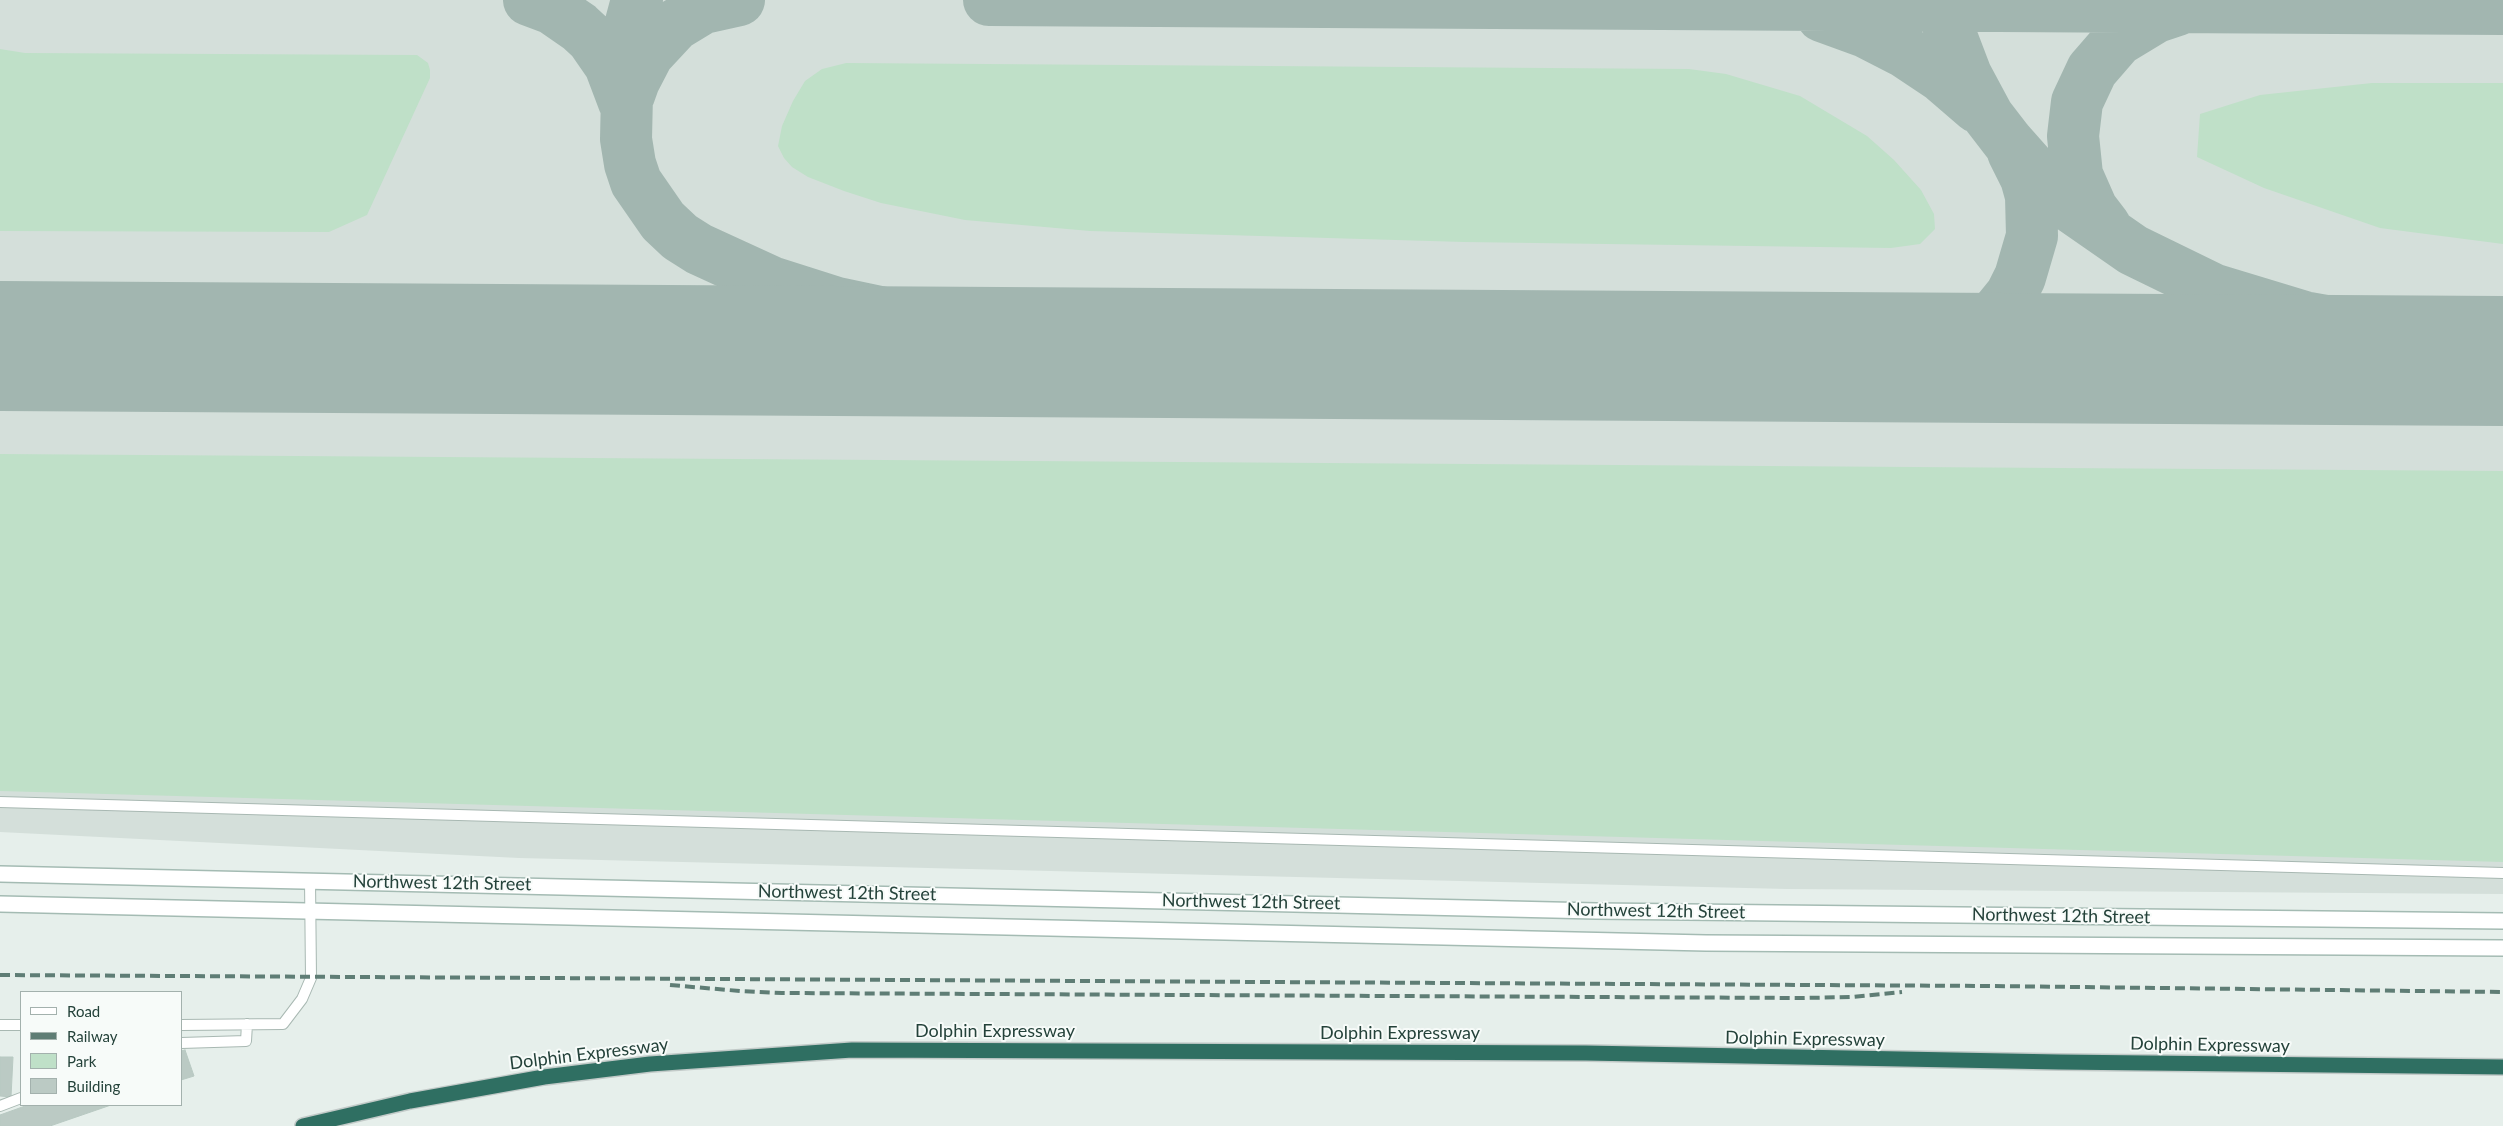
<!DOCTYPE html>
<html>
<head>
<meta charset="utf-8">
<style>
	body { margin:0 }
	#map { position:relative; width:2503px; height:1126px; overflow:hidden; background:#e6efeb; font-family:Lato,sans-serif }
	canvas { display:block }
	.legend { position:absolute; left:20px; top:991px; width:162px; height:115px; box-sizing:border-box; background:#f7fbf9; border:1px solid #a3b1ad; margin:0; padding:6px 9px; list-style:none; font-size:15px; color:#24423a }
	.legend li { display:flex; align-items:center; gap:10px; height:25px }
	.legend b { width:25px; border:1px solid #a3b1ad }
</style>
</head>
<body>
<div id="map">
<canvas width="2503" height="1126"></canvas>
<ul class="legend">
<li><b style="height:6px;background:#fff"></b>Road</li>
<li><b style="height:6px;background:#5f7d75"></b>Railway</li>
<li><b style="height:14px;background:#bfe0c8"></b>Park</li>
<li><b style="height:14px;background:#bbcac4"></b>Building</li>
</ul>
</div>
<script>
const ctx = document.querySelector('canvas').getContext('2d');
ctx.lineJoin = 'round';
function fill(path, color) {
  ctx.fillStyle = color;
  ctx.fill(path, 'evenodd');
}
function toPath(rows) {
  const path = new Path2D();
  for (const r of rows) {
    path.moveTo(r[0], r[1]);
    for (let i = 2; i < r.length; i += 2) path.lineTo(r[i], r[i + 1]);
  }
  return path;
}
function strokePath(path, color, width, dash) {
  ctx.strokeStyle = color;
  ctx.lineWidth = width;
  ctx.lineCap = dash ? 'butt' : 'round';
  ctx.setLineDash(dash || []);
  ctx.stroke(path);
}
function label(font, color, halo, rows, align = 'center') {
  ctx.font = font + ' Lato,sans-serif';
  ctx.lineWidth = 4;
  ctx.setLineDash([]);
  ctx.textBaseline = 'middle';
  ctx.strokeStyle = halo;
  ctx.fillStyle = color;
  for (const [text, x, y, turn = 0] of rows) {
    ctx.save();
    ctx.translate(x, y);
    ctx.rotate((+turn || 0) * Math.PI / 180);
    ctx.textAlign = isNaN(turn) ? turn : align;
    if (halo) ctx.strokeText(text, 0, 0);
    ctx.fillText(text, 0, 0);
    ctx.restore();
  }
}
fill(toPath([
	[0,0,2503,0,2503,894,1787,889,519,858,0,832]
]), '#d4dfda');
fill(toPath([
	[0,49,25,53,417,55,428,63,430,70,430,78,367,215,329,232,0,231],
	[846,63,1689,69,1726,74,1800,96,1867,136,1894,160,1921,190,1934,214,1935,229,1920,244,1891,248,1464,242,1090,231,965,220,881,203,844,191,808,177,792,167,784,158,778,146,782,126,793,101,805,81,822,69],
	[2372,83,2503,83,2503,244,2380,228,2264,188,2197,157,2200,114,2260,95],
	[0,454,2503,471,2503,862,0,791]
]), '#bfe0c8');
strokePath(toPath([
	[529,0,553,9,579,27,592,39,610,65,624,102],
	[637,0,630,26,628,50,626,139,630,164,636,182,663,221,680,237,699,249,771,282,837,303,908,318,1007,332,1092,339,1357,355],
	[989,0,2503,9],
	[1942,0,1950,33,1966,75,1988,116,2008,142,2047,186,2074,209,2133,250,2215,290,2304,317,2399,334,2503,343],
	[1822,16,1866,32,1905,52,1941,76,1977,107],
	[629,95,634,81,648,54,675,25,703,8,739,0],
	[2105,226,2092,209,2077,175,2073,136,2077,102,2092,70,2118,40,2156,17,2177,10],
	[1852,358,1925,351,1948,344,1967,335,1998,311,2011,295,2020,277,2032,236,2031,196,2026,178,2013,152]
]), '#a2b6b0', 52);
strokePath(toPath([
	[0,346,2503,361]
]), '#a2b6b0', 130);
const building = toPath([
	[185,1050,194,1076,181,1080,181,1051,185,1050],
	[0,1057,13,1057,11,1097,0,1096,0,1057],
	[28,1105,111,1105,50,1126,0,1126,0,1115,28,1105]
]);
fill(building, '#bbcac4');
strokePath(building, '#b8c9c2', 1);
const service = toPath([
	[0,802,2503,873],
	[0,1025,21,1025],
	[181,1025,283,1024,302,999,311,978,310,880],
	[181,1043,246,1041,247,1024],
	[0,1106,21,1098]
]);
const secondary = toPath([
	[0,874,1596,911,2503,921],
	[0,904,1706,943,2503,948]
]);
const motorway = toPath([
	[303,1126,410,1101,544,1077,650,1064,852,1050,1586,1053,2059,1062,2503,1067]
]);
strokePath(service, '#a8b8b2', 12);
strokePath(secondary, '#a4bbb3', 18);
strokePath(motorway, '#c2cac8', 18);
strokePath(service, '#fff', 10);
strokePath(secondary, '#fff', 15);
strokePath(motorway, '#2f6f62', 15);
strokePath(toPath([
	[0,975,1991,986,2503,992],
	[670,985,740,991,782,993,1802,998,1852,997,1902,992]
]), '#5f7d75', 4, [10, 5]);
label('18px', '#24423a', '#f7fbf9', [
	["Northwest 12th Street",442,883,1],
	["Northwest 12th Street",847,893,1],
	["Northwest 12th Street",1251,902,1],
	["Northwest 12th Street",1656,911,1],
	["Northwest 12th Street",2061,916,1],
	["Dolphin Expressway",995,1031],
	["Dolphin Expressway",1400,1033],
	["Dolphin Expressway",1805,1039,1],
	["Dolphin Expressway",2210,1045,1],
	["Dolphin Expressway",589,1054,-7]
]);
</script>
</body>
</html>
